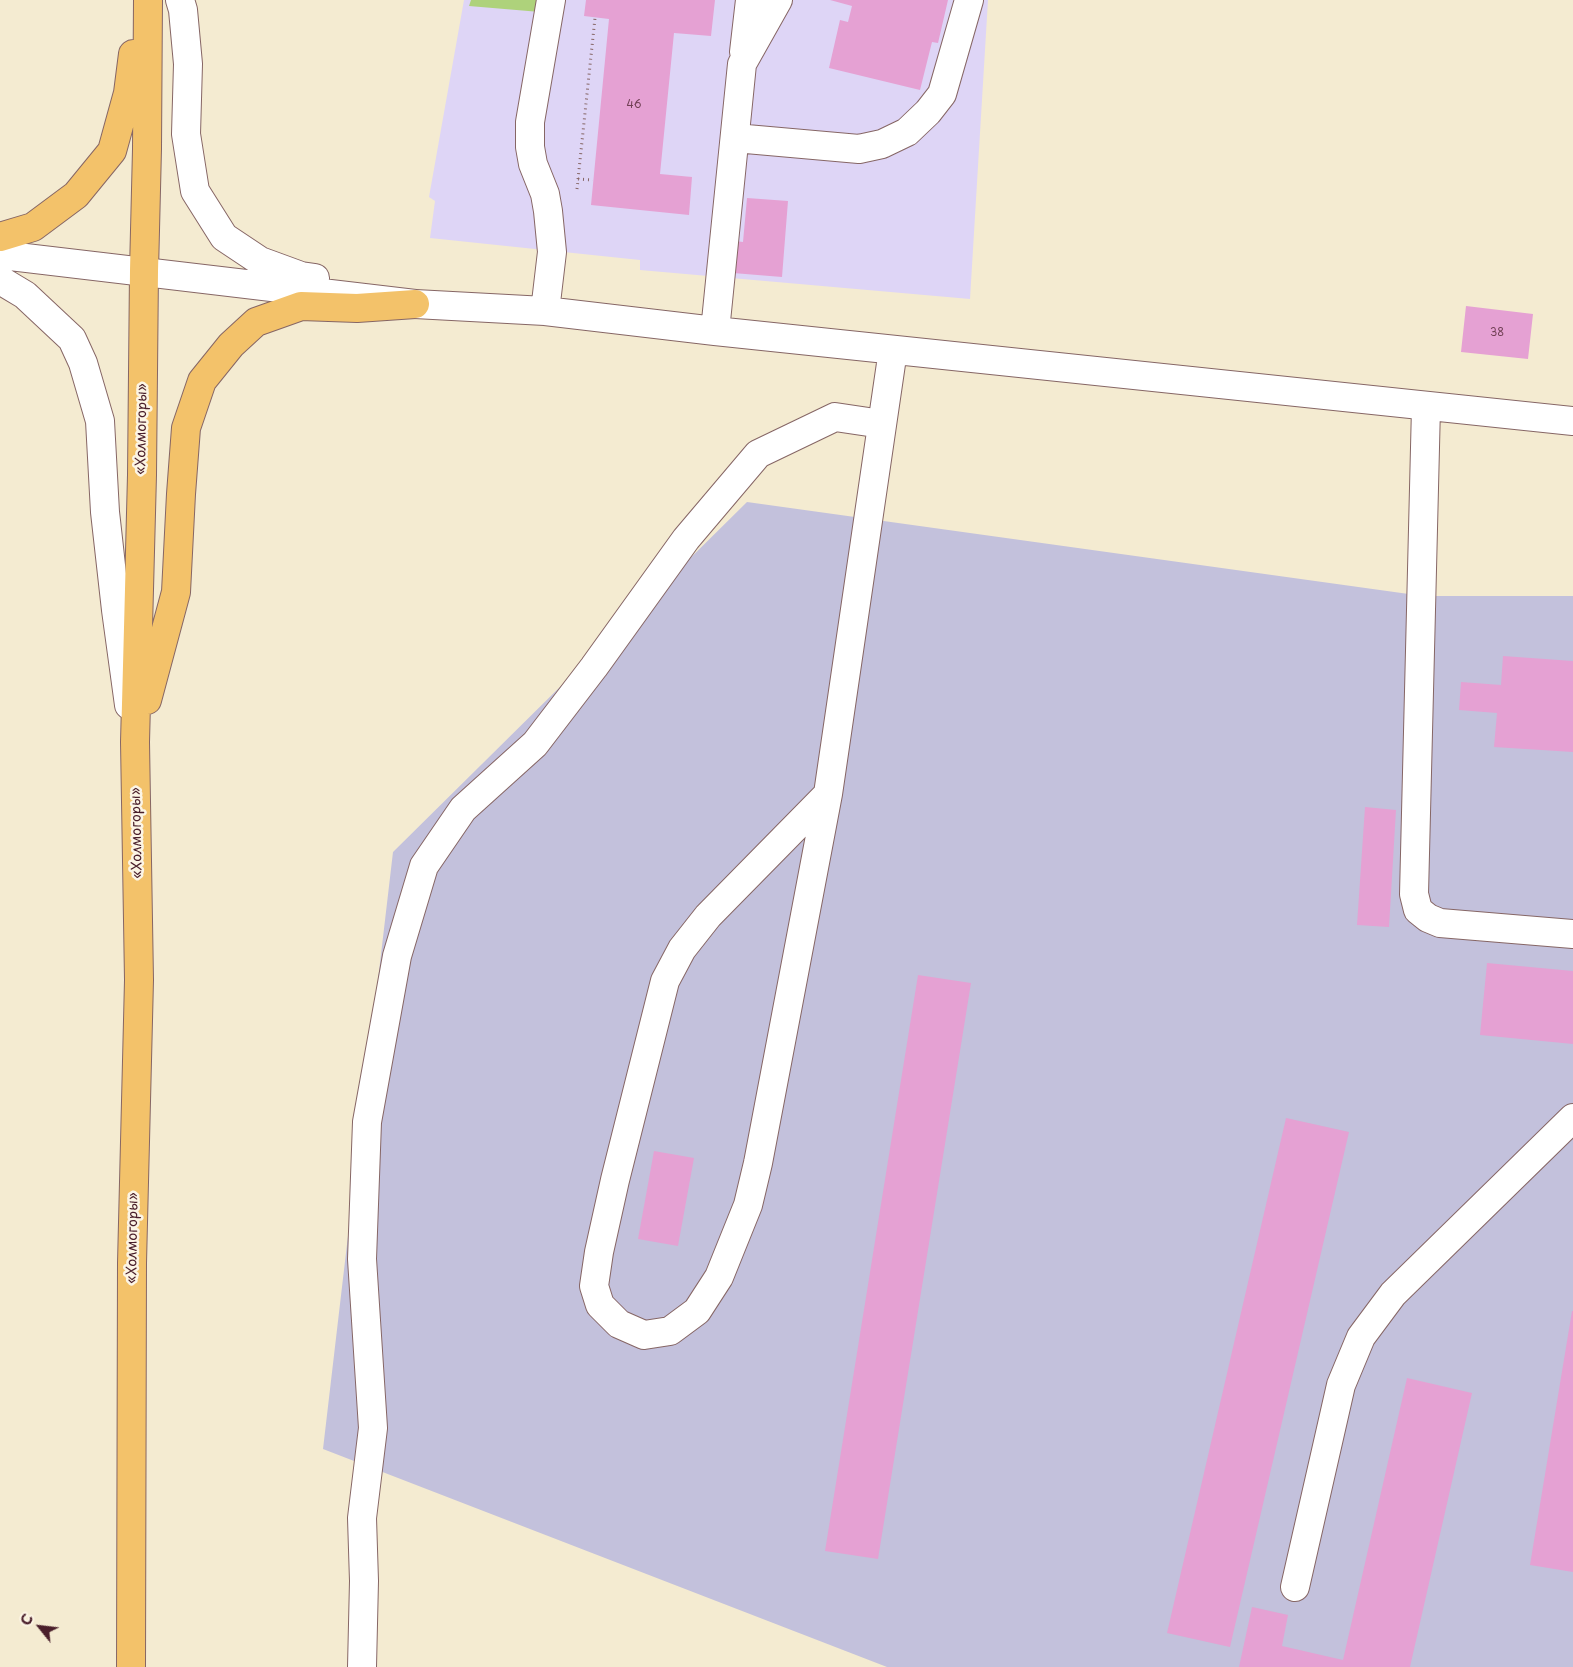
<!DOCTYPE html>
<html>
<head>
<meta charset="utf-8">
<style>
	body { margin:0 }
	#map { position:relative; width:1573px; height:1667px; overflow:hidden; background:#f4ebd1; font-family:"Playpen Sans",sans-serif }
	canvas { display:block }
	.north { position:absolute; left:15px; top:1602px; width:50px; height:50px; -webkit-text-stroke:4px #fcf5e5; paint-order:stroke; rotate:299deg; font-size:14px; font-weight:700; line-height:20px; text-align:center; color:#4a1f2b }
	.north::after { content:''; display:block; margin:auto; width:18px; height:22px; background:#4a1f2b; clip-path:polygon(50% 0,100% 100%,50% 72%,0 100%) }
</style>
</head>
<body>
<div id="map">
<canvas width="1573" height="1667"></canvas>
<div class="north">С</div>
</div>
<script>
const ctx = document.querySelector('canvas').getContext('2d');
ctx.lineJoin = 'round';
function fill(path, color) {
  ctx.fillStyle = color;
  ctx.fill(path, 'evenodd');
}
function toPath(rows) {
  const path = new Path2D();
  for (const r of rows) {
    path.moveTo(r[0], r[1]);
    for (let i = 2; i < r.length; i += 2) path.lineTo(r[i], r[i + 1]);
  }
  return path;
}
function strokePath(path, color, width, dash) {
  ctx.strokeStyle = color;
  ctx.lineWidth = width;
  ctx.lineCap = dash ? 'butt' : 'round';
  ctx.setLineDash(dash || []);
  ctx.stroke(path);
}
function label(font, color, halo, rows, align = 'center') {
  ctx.font = font + ' "Playpen Sans",sans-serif';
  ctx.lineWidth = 5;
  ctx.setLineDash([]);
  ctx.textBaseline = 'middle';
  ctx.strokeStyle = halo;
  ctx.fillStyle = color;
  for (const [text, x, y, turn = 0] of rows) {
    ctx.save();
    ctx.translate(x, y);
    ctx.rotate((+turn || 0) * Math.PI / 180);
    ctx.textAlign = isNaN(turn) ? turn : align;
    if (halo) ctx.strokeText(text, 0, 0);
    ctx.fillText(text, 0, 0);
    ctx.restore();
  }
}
fill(toPath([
	[464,0,988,0,970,299,640,270,640,260,430,238,435,201,429,197]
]), '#ded5f6');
fill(toPath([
	[747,502,1423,596,1573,596,1573,1667,887,1667,323,1449,393,852]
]), '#c3c1dc');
fill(toPath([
	[471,0,541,0,540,12,469,6]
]), '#aed27b');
fill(toPath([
	[586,0,715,0,711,36,674,33,660,174,692,177,689,215,591,205,609,19,584,16],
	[830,0,948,0,938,43,932,42,920,90,829,68,840,20,848,22,852,6],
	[747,198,788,201,782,277,733,273,735,241,743,242],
	[1466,306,1533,314,1528,359,1461,352],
	[1503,656,1573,661,1573,752,1494,747,1497,713,1459,710,1461,682,1501,685],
	[1365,807,1396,810,1389,927,1357,925],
	[1487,963,1573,971,1573,1044,1480,1035],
	[918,975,971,983,878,1559,825,1551],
	[1286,1118,1349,1132,1230,1647,1167,1633],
	[654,1151,694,1158,678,1246,638,1239],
	[1572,1311,1573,1311,1573,1572,1530,1565],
	[1407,1378,1472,1393,1410,1667,1239,1667,1252,1607,1288,1615,1282,1646,1343,1660]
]), '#e5a1d3');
const minor = toPath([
	[180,0,183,10,188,64,186,134,195,191,224,237,260,261,301,276,315,278],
	[744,52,750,0],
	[735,138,859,149,882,144,907,132,928,112,942,94,969,0],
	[0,255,415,304,545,311,715,331,1573,421],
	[0,280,25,295,72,339,83,363,100,421,105,512,116,610,129,705],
	[545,311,552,252,548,211,545,194,533,164,530,147,530,122,551,0],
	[715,331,742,64,778,0],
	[1426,407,1414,894,1418,910,1428,918,1440,923,1573,934],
	[828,794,758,1163,748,1205,719,1277,697,1311,670,1331,644,1335,619,1324,600,1305,594,1286,599,1252,615,1180,665,981,682,949,708,916,828,794],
	[828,794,893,350],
	[1295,1587,1341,1385,1361,1337,1393,1294,1573,1118],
	[362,1667,364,1581,362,1518,373,1428,362,1259,367,1122,397,956,424,866,463,809,535,744,594,667,686,539,758,454,835,417,882,424]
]);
const highway = toPath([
	[0,237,33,227,76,195,112,151,128,93,133,54],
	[147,700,176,592,181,494,186,428,202,381,231,345,256,322,301,306,357,308,415,304],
	[131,1667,132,1263,139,980,135,742,142,475,144,271,147,149,148,0]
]);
strokePath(minor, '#866665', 30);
strokePath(highway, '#866665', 30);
strokePath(toPath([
	[578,179,593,180],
	[577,189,595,18]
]), '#866665', 3, [1, 4]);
strokePath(minor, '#fff', 28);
strokePath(highway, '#f3c26a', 28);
label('11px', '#714055', null, [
	["46",634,105],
	["38",1497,333]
]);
label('14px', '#4a1f2b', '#fcf5e5', [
	["«Холмогоры»",142,429,-89],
	["«Холмогоры»",137,833,-91],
	["«Холмогоры»",133,1238,-89]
]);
</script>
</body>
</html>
